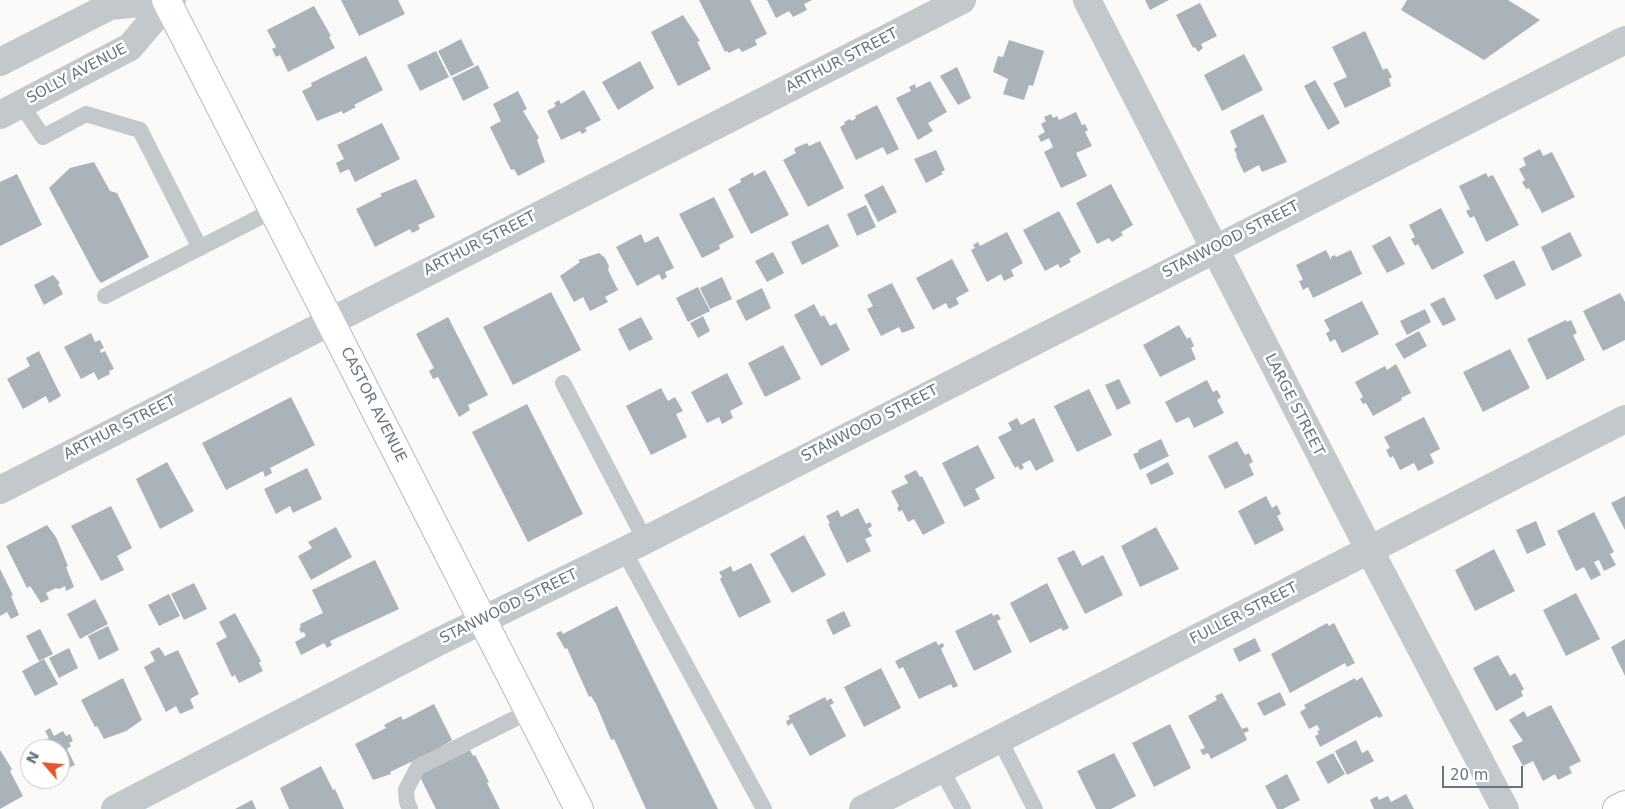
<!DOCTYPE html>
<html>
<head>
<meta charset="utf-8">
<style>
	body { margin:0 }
	#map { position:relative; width:1625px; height:809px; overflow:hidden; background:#fafaf8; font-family:"DejaVu Sans",sans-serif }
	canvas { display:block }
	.north { position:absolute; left:20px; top:739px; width:50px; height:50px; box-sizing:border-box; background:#fff; border:1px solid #c1c8cd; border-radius:50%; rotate:297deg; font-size:14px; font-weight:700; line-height:20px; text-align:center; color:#657683 }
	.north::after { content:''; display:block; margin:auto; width:18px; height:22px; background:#e4572e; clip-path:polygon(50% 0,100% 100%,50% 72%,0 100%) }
	.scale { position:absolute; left:1442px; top:766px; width:81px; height:22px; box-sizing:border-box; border:2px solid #657683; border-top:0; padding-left:6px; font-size:15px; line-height:18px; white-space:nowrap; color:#657683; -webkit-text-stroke:4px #fff; paint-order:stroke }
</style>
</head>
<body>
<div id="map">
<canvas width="1625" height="809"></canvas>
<div class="north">N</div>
<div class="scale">20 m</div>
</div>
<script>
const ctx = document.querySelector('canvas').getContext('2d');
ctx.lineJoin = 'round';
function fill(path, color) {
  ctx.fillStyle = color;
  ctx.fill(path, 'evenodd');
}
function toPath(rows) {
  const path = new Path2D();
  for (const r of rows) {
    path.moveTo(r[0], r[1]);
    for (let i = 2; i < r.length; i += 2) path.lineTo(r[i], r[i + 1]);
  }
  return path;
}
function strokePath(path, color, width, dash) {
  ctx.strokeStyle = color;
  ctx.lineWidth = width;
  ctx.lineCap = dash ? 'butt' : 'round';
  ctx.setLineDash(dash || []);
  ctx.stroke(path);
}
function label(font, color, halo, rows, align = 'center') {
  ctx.font = font + ' "DejaVu Sans",sans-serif';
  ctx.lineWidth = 5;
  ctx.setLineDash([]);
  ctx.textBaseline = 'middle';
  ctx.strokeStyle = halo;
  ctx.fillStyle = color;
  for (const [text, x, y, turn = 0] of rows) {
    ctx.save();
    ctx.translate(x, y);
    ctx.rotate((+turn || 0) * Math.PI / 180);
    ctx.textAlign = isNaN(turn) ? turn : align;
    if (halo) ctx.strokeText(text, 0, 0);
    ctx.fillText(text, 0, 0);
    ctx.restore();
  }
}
fill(toPath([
	[341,0,398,0,405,14,359,36],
	[699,0,750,0,767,34,755,40,757,45,742,52,739,48,729,53,727,51,725,52],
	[767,0,812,0,804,4,807,10,793,17,789,11,776,18],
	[1145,0,1169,0,1150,10],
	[1407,0,1508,0,1540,20,1484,60,1401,10],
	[1200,3,1217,36,1201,44,1203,48,1198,52,1195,47,1193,48,1176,15],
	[314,6,331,36,329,37,335,48,288,72,280,55,276,57,272,49,276,47,267,30],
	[683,15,700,41,697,42,711,69,678,86,651,32],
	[1365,31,1383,70,1387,68,1392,77,1389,79,1391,86,1345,108,1333,83,1347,77,1332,47],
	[461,39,474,65,451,76,438,51],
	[1009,40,1044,51,1033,86,1029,85,1024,100,1003,94,1008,79,993,72,998,56,1003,57],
	[436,51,449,77,420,91,407,65],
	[1244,54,1263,90,1222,111,1204,75],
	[366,56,383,90,354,105,356,107,343,114,342,111,317,121,302,91,312,86,311,83],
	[640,61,654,88,618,110,602,82],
	[478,65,489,88,463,101,452,78],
	[957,67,971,98,958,105,940,76],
	[1315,80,1340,123,1328,130,1314,105,1319,102,1314,105,1304,86],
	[930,81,947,112,928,123,933,131,918,140,896,98,911,91,909,87,915,84,916,88],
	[584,90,601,120,585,128,587,131,582,134,580,131,561,140,547,111,556,106,554,103,559,100,561,104],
	[518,91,527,109,523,111,539,138,537,140,545,162,518,176,514,169,511,170,490,127,501,121,493,104],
	[877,105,899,149,887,155,883,147,856,160,840,127,845,124,844,122,850,119,852,121,856,118,855,116],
	[1076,112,1082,125,1085,124,1088,130,1085,132,1092,146,1076,153,1087,176,1061,188,1044,152,1053,147,1049,138,1041,142,1038,136,1045,132,1041,124,1046,121,1044,117,1051,114,1053,118,1057,116,1059,120],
	[1263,114,1287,162,1262,172,1259,165,1244,173,1236,156,1237,155,1234,149,1237,147,1230,131],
	[382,123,400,159,355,182,349,169,340,173,336,163,344,159,337,145],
	[820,141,844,188,808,207,783,160,796,153,794,149,797,147,807,143,809,146],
	[1540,149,1543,156,1552,152,1575,197,1542,213,1529,188,1526,189,1522,182,1525,180,1519,169,1526,165,1523,158],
	[936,150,945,170,941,172,943,174,926,183,914,159],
	[94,162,110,191,117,193,149,257,101,283,97,278,49,188,70,168],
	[765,170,789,215,751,234,728,189,741,182,740,179,744,177,753,172,754,176],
	[1486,173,1488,177,1493,175,1519,225,1486,242,1474,216,1470,218,1466,211,1470,209,1459,186],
	[17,174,42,225,0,246,0,182],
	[416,179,435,217,418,225,420,229,412,233,410,229,375,247,356,209,382,196,380,194],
	[1111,184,1133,225,1121,232,1123,235,1112,242,1109,238,1097,244,1076,203],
	[883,185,897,212,878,222,864,195],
	[714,197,734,237,719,245,720,249,702,258,679,214],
	[866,205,876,227,857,236,847,214],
	[1441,208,1464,253,1432,270,1418,244,1415,246,1411,239,1415,237,1409,225],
	[1059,211,1081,252,1069,259,1071,262,1060,268,1058,264,1045,271,1023,230],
	[828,224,839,246,802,265,791,242],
	[1007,232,1023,263,1011,270,1014,276,1004,281,1001,274,987,282,971,250,975,248,973,245,978,242,980,246],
	[1570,232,1582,256,1552,271,1541,247],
	[641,234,645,243,658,236,674,268,665,272,667,277,662,280,659,274,637,286,616,247],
	[1390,236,1405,264,1387,273,1372,246],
	[1326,250,1331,260,1331,257,1335,255,1336,257,1351,250,1362,274,1313,298,1308,287,1303,290,1299,281,1303,280,1296,265],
	[773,252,784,273,767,282,755,261],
	[599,253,605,258,609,266,608,270,618,290,605,297,608,302,590,311,583,297,574,302,560,276,580,262,578,260],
	[952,259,969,291,956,298,959,304,949,309,946,303,933,310,916,278],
	[1514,260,1526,285,1496,300,1483,275],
	[53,275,60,283,58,284,63,294,44,305,34,285],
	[722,277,732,299,710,309,700,288],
	[892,283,915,328,902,333,899,327,881,336,867,309,873,306,867,295],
	[698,287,710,311,688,322,676,298],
	[762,288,771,308,746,321,736,301],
	[551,292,581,350,513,385,483,327],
	[1620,293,1625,302,1625,340,1603,351,1583,311],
	[1444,297,1456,320,1443,326,1430,304],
	[1362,301,1379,334,1342,353,1335,339,1330,342,1326,333,1330,331,1324,320],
	[814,304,821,317,824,315,830,326,836,323,850,350,821,366,794,315],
	[1425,309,1431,322,1407,335,1400,321],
	[703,316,710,331,698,338,690,323],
	[448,317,488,395,468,405,470,410,459,417,438,377,433,379,429,371,434,368,416,334],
	[641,317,653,339,629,351,618,329],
	[1566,320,1567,322,1571,320,1577,333,1573,335,1585,360,1547,380,1527,339],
	[1179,325,1187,339,1190,337,1194,346,1191,348,1196,359,1160,377,1143,345],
	[1419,331,1427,346,1404,359,1395,344],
	[91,333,95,342,100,340,104,348,100,350,101,353,105,351,114,369,109,371,110,374,98,380,94,372,81,379,64,347],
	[783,345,801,379,765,397,748,363],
	[1510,349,1530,388,1483,412,1463,372],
	[39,351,61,396,49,403,46,396,23,409,7,379,30,366,26,358],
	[1396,364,1411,393,1401,398,1402,400,1373,416,1366,403,1363,404,1360,399,1363,397,1355,382,1385,366,1387,370],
	[727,373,743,404,730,411,733,418,722,424,719,417,707,423,691,392],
	[1119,379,1131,403,1117,410,1105,385],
	[1207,380,1213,392,1217,390,1221,397,1217,400,1224,413,1194,428,1189,417,1176,423,1165,402],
	[661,388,668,401,675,397,683,411,676,414,687,437,651,455,626,406],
	[1089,389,1112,435,1077,452,1054,406],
	[291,397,315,445,270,468,272,473,265,477,263,471,226,490,202,443],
	[527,404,583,514,528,542,472,432],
	[1424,417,1440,449,1430,454,1434,463,1418,471,1414,463,1400,470,1393,456,1390,458,1386,450,1390,448,1384,437],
	[1017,418,1021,425,1034,418,1054,461,1036,471,1030,460,1022,464,1024,468,1020,470,1018,466,1015,468,998,437,1012,430,1008,423],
	[1161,439,1169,456,1140,470,1133,454,1139,452,1138,450],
	[1237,441,1245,455,1249,453,1253,462,1249,464,1254,475,1225,489,1208,456],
	[978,445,995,478,975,489,980,499,964,507,942,463],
	[167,462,194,511,160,529,136,479],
	[1168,462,1174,474,1151,485,1146,474],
	[307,468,322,499,293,513,290,506,276,514,264,489],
	[916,470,920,477,922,476,945,523,923,535,914,519,908,522,902,510,899,512,897,508,899,506,891,491,908,483,904,476],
	[1266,496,1272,508,1277,505,1281,514,1277,516,1284,530,1255,545,1238,511],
	[1625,496,1625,530,1611,503],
	[111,506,132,548,117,556,124,570,101,581,71,526],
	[858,508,866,524,870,522,872,526,868,529,872,536,865,539,871,551,847,563,828,524,830,523,826,516,838,510,841,517],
	[1594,512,1614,552,1610,554,1616,565,1604,571,1599,560,1594,562,1601,575,1591,580,1584,567,1576,571,1557,531],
	[1536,521,1546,545,1527,554,1516,530],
	[47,525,56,537,68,566,66,567,74,587,66,591,65,586,59,589,56,588,46,593,49,599,41,603,30,586,27,588,6,546],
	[336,527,352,557,311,580,298,556,312,548,308,542],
	[1156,527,1179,569,1140,587,1121,546],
	[804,535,826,575,792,593,770,554],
	[1494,549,1515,591,1475,611,1455,570],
	[1074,550,1082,566,1103,555,1123,595,1085,614,1057,558],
	[375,560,399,609,330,641,332,645,327,648,324,643,301,655,295,642,306,636,304,632,301,633,299,628,301,627,300,624,323,613,312,590],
	[751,563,771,602,739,618,720,579,722,577,719,572,731,566,733,572],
	[0,569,13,595,11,596,19,615,11,619,7,612,0,616],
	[194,583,207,609,184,620,171,594],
	[1047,583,1069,628,1063,631,1061,628,1030,643,1010,603],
	[1576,593,1600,639,1566,656,1543,610],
	[169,594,180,616,159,626,148,605],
	[95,599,108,624,80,639,67,614],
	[617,606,640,653,718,809,646,809,614,739,611,740,596,704,591,696,589,697,567,648,565,649,556,633,561,631,563,634],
	[844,611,851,626,833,635,826,620],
	[235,613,261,661,259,663,263,671,239,683,235,675,232,677,216,643,227,637,219,622],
	[992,613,993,616,998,614,1001,619,997,621,1012,652,974,671,955,631],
	[1327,623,1329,626,1334,623,1355,663,1347,667,1345,663,1290,693,1271,654],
	[108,626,119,650,99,660,88,636],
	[40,629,53,654,39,661,26,636],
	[1255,638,1261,651,1239,662,1233,649],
	[1625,639,1625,676,1611,647],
	[936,641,938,645,943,643,944,646,941,649,958,686,953,688,951,684,919,699,903,667,899,669,895,661],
	[159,647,165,656,178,650,199,694,190,699,194,708,180,714,176,706,166,712,144,667,155,661,150,652],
	[69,648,78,668,59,678,49,658],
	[1498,655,1510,676,1515,673,1524,689,1521,691,1523,696,1496,711,1473,668],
	[44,659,58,684,35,696,22,671],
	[881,668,901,708,864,727,844,687],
	[1362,677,1383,716,1378,718,1377,716,1320,747,1315,736,1319,734,1317,731,1320,730,1317,725,1309,729,1300,712,1306,708,1304,705,1355,678,1356,681],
	[123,678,142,720,126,731,104,739,97,726,95,727,81,700],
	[1280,692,1286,705,1264,716,1257,703],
	[1222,693,1242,729,1247,727,1249,731,1244,733,1247,740,1211,759,1208,753,1203,755,1200,750,1205,748,1188,716,1217,700,1215,696],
	[825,697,827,701,831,698,834,703,830,705,846,736,810,756,792,723,788,726,786,721,790,719,788,716],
	[434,704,452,740,436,750,390,772,391,774,373,780,355,744,386,728,384,725,401,716,403,720],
	[1551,705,1581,761,1569,767,1572,773,1558,780,1555,774,1543,781,1533,761,1523,766,1512,746,1523,741,1509,720,1524,711,1527,717],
	[1170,724,1191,768,1154,787,1132,743],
	[50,728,54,736,63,731,66,736,70,734,73,741,69,743,71,746,67,749,75,765,60,772,60,749,30,749,30,760,25,750,49,738,45,731],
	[1356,740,1362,753,1368,750,1374,761,1347,775,1335,751],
	[0,750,12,769,10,771,23,796,0,809],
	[470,750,473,756,475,755,489,782,487,783,500,809,436,809,419,775],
	[1114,753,1136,796,1111,809,1096,809,1077,771],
	[1333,753,1345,774,1328,784,1316,762],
	[321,766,333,790,335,789,344,809,289,809,280,788],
	[1287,774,1300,800,1283,809,1277,809,1265,786],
	[1406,794,1414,809,1374,809,1370,800,1377,796,1379,800,1388,796,1391,802],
	[252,800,256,809,235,809]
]), '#aab3b9');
const secondary = toPath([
	[166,0,579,809],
	[1617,809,1625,805]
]);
strokePath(secondary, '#b3babf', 30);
strokePath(toPath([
	[21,104,43,137,86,114,140,130,200,248],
	[105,296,274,210],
	[563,383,645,540],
	[624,551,764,809],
	[1000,740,1035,809],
	[941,769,963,809],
	[410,809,407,802,406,790,418,767,530,711]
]), '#c3c8cc', 16);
strokePath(toPath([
	[1087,0,1369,549,1505,809],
	[0,490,962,0],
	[115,809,436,643,624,551,1625,40],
	[863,809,1625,419]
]), '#c3c8cc', 28);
strokePath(toPath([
	[0,62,110,6,172,0],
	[0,115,130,47,168,2]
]), '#c3c8cc', 28);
strokePath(secondary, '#fff', 28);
label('15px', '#657683', '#fff', [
	["ARTHUR STREET",842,61,-27],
	["SOLLY AVENUE",77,74,-28],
	["STANWOOD STREET",1231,240,-27],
	["ARTHUR STREET",480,244,-27],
	["CASTOR AVENUE",373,405,63],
	["LARGE STREET",1294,405,63],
	["STANWOOD STREET",870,424,-27],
	["ARTHUR STREET",120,428,-27],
	["STANWOOD STREET",509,607,-26],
	["FULLER STREET",1244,614,-27]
]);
</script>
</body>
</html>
